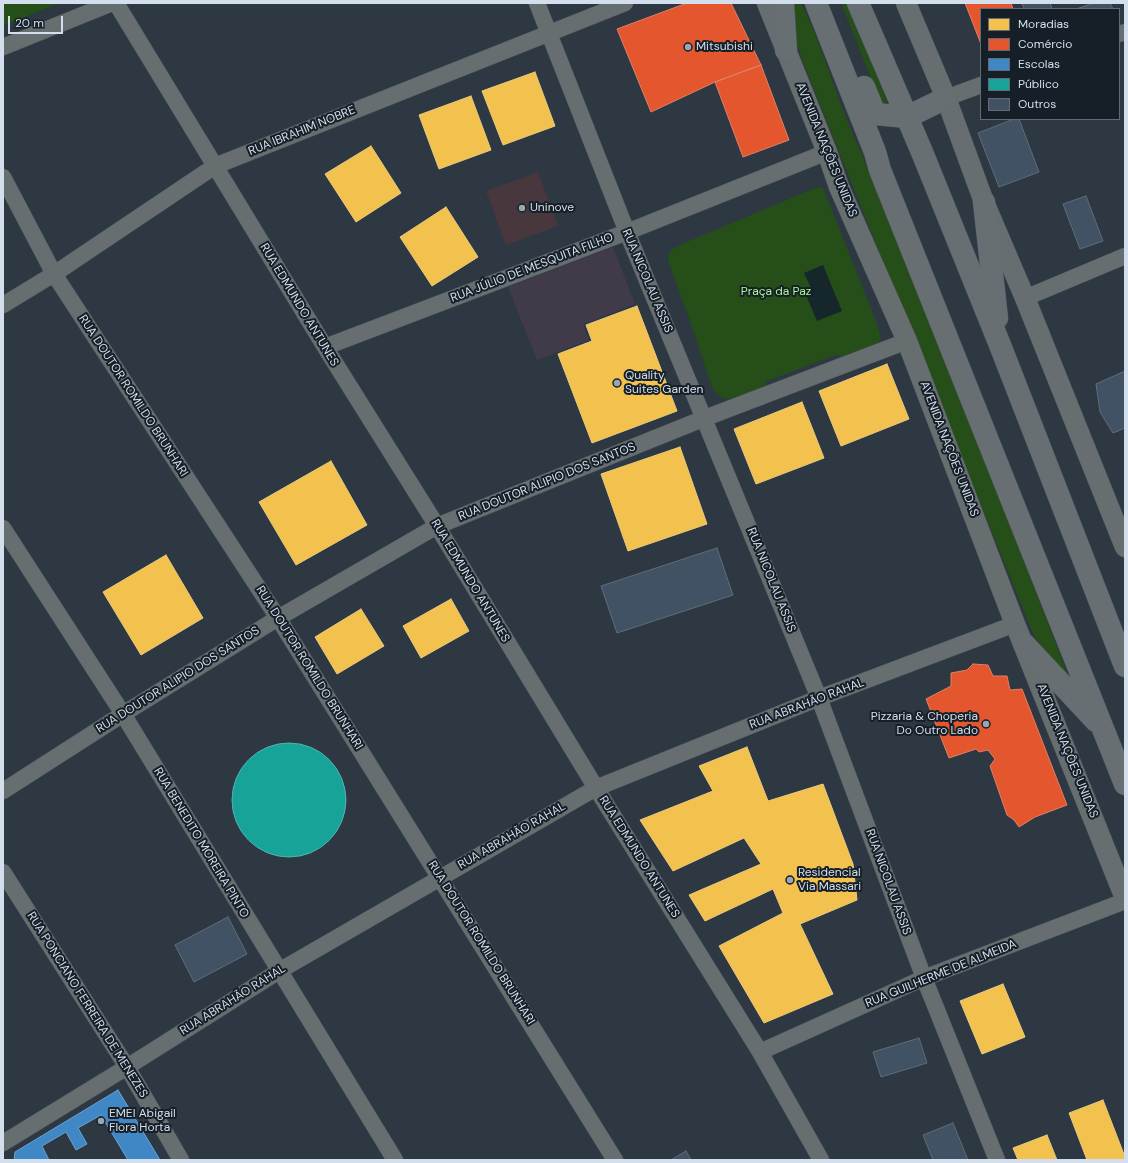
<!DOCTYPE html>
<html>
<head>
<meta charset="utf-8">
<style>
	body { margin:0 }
	#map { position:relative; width:1128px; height:1163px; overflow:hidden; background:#2d3843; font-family:"DM Sans",sans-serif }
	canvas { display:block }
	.frame { position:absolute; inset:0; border:4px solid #d3dfec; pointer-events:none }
	.legend { position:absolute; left:980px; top:8px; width:140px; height:112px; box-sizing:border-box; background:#161f27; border:1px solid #626c76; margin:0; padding:5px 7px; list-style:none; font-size:12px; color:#d3dfec }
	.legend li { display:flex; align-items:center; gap:8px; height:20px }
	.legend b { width:20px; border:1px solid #626c76 }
	.scale { position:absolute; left:8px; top:16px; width:55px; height:18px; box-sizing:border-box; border:2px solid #d3dfec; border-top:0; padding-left:5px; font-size:12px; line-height:14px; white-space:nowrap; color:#d3dfec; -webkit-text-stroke:3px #161f27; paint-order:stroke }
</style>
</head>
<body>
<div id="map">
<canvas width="1128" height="1163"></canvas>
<div class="frame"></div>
<ul class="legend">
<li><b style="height:11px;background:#f2c14e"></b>Moradias</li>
<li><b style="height:11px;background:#e4572e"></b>Comércio</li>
<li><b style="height:11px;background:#3f88c5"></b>Escolas</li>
<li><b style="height:11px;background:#17a398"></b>Público</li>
<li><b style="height:11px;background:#405263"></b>Outros</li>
</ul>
<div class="scale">20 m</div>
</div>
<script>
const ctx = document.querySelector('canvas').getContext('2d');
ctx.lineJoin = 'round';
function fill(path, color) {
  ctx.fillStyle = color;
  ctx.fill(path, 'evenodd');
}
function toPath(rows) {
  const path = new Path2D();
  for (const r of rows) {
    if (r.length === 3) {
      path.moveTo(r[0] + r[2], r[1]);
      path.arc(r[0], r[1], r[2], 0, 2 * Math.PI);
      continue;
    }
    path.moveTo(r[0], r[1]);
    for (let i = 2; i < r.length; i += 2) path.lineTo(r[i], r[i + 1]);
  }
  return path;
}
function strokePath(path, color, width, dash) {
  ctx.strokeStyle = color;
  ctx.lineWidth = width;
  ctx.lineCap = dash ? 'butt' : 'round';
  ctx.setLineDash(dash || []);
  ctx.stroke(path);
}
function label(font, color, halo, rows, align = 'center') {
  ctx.font = font + ' "DM Sans",sans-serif';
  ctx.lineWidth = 4;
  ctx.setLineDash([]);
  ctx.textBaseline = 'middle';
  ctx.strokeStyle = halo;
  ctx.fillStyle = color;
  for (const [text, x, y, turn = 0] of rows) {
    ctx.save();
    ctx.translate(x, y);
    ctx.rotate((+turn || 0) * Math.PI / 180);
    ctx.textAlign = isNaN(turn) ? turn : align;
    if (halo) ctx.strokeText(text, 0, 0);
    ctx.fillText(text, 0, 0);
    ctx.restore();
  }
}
fill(toPath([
	[613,247,635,304,583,324,589,340,537,360,508,287]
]), '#403a49');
fill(toPath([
	[538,172,558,226,506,245,486,191]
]), '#48373d');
fill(toPath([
	[3,3,59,3,3,26],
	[792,3,801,3,814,31,846,118,863,157,967,413,1068,675,1066,676,1035,638,983,510,801,57,794,35],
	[841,3,846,3,887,101,886,104,880,101],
	[820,187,823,188,876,321,881,339,875,346,841,358,838,354,765,382,767,388,740,398,731,399,723,398,716,393,711,384,690,321,668,261,669,253,675,247,815,188]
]), '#264e19');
fill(toPath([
	[823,265,842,311,817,321,805,293,812,290,804,273]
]), '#15272a');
const homes = toPath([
	[535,72,555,126,503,145,482,91,535,72],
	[471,96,491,150,439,169,419,115,471,96],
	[371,146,401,193,356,222,325,174,371,146],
	[446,207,478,257,432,286,400,237,446,207],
	[637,306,677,411,592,443,558,354,592,341,586,325,637,306],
	[887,364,909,419,841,446,819,391,887,364],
	[802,402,824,458,756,484,734,429,802,402],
	[680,447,707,524,628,551,601,474,680,447],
	[331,461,367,525,296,565,259,502,331,461],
	[166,555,203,618,141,655,103,592,166,555],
	[451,599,469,631,421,658,403,626,451,599],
	[361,609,384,646,337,674,315,637,361,609],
	[747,747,768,801,823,784,853,864,857,900,800,924,833,994,764,1023,719,946,783,913,773,889,705,921,689,895,761,864,744,838,673,871,640,820,713,791,699,766,747,747],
	[1003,984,1025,1037,982,1054,960,1001,1003,984],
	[1103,1100,1125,1157,1125,1160,1087,1160,1069,1113,1103,1100],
	[1047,1135,1057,1160,1018,1160,1013,1148,1047,1135]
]);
fill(homes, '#f2c14e');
strokePath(homes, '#e9ca7d', 1);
const shops = toPath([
	[687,3,731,3,761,65,715,82,651,112,617,29,687,3],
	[965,3,1011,3,1013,9,981,9,981,44,965,3],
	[761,65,789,140,743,157,715,82,761,65],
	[973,664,988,665,993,676,1007,676,1010,690,1022,689,1067,805,1035,817,1019,827,1014,820,1007,815,990,766,995,759,988,750,979,752,976,749,949,758,926,699,951,686,951,673,967,670,973,664]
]);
fill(shops, '#e4572e');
strokePath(shops, '#df8067', 1);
const schools = toPath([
	[118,1090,160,1160,14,1160,15,1152,118,1090],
	[101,1115,128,1160,49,1160,42,1146,66,1132,76,1150,87,1144,78,1128,101,1115]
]);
fill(schools, '#3f88c5');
strokePath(schools, '#6ba2d1', 1);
const public = toPath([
	[289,800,57]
]);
fill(public, '#17a398');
strokePath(public, '#4fb5b1', 1);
const building = toPath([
	[1022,3,1050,3,1052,9,1024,9,1022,3],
	[1094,3,1110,3,1113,9,1076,9,1094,3],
	[1014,119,1019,119,1039,172,999,187,978,133,1014,119],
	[1086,196,1103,241,1080,249,1063,204,1086,196],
	[1125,371,1125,428,1113,433,1100,412,1096,384,1125,371],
	[717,548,733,595,617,633,601,586,717,548],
	[228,917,247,954,194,982,175,945,228,917],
	[919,1038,927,1063,881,1077,873,1052,919,1038],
	[953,1123,968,1160,933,1160,923,1135,953,1123],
	[686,1151,691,1160,671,1160,686,1151]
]);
fill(building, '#405263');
strokePath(building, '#626c75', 1);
const minor = toPath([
	[116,3,325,347,437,526,596,788,760,1052,821,1160],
	[537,3,627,232,819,698,924,978,997,1160],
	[1119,34,1125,32],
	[3,47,112,3],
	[946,98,981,85],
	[3,177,54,274,278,618,615,1160],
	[1025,298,1125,256],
	[3,305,54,274,215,166,625,3],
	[325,347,627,232,827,152],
	[3,528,123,714,395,1160],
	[3,791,123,714,278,618,437,526,705,418,907,341],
	[3,872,127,1067,181,1160],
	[760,1052,924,978,1125,901],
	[3,1143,127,1067,279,971,596,788,819,698,1015,624]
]);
const tertiary = toPath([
	[767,3,827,152,839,187,907,341,1015,624,1125,898],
	[906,3,946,98,984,202,1025,298,1125,547]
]);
const secondary = toPath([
	[783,3,786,50],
	[816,3,875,152,880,170,1125,784],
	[858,3,922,152,1000,345,1125,666],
	[864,87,875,114,907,117,946,98],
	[984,202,997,318],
	[1024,644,1096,721]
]);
strokePath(minor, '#4d5660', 17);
strokePath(tertiary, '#4d5660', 21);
strokePath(secondary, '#4d5660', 23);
strokePath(minor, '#666e6f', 16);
strokePath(tertiary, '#666e6f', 20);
strokePath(secondary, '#676f72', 22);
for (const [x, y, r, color] of [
	[688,47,4,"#99a5b1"],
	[522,208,4,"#99a5b1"],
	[617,383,4,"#99a5b1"],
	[986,724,4,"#99a5b1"],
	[790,880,4,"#99a5b1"],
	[101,1121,4,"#99a5b1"]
]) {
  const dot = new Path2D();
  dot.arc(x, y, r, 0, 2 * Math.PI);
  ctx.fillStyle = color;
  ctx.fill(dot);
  strokePath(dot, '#161f27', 1.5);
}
label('12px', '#d3dfec', '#161f27', [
	["Mitsubishi",696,47],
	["Uninove",530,208],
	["Quality",625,376],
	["Suites Garden",625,390],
	["Pizzaria & Choperia",978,717,"right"],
	["Do Outro Lado",978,731,"right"],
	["Residencial",798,873],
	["Via Massari",798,887],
	["EMEI Abigail",109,1114],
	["Flora Horta",109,1128]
], 'left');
label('12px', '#d3dfec', '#161f27', [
	["RUA IBRAHIM NOBRE",302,131,-22],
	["AVENIDA NAÇÕES UNIDAS",826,150,68],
	["RUA JÚLIO DE MESQUITA FILHO",532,268,-21],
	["RUA NICOLAU ASSIS",647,281,67],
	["RUA EDMUNDO ANTUNES",299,305,59],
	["RUA DOUTOR ROMILDO BRUNHARI",133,396,57],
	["AVENIDA NAÇÕES UNIDAS",949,449,69],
	["RUA DOUTOR ALIPIO DOS SANTOS",547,482,-22],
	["RUA NICOLAU ASSIS",771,580,68],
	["RUA EDMUNDO ANTUNES",470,581,59],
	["RUA DOUTOR ROMILDO BRUNHARI",309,668,58],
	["RUA DOUTOR ALIPIO DOS SANTOS",178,680,-32],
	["RUA ABRAHÃO RAHAL",807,704,-21],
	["AVENIDA NAÇÕES UNIDAS",1067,751,68],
	["RUA ABRAHÃO RAHAL",512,836,-30],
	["RUA BENEDITO MOREIRA PINTO",201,843,59],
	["RUA EDMUNDO ANTUNES",639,857,58],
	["RUA NICOLAU ASSIS",888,882,70],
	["RUA DOUTOR ROMILDO BRUNHARI",481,943,58],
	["RUA GUILHERME DE ALMEIDA",941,974,-22],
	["RUA ABRAHÃO RAHAL",233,1000,-32],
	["RUA PONCIANO FERREIRA DE MENEZES",87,1005,58]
]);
label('12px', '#aaf492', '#161f27', [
	["Praça da Paz",776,292]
]);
</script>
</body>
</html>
